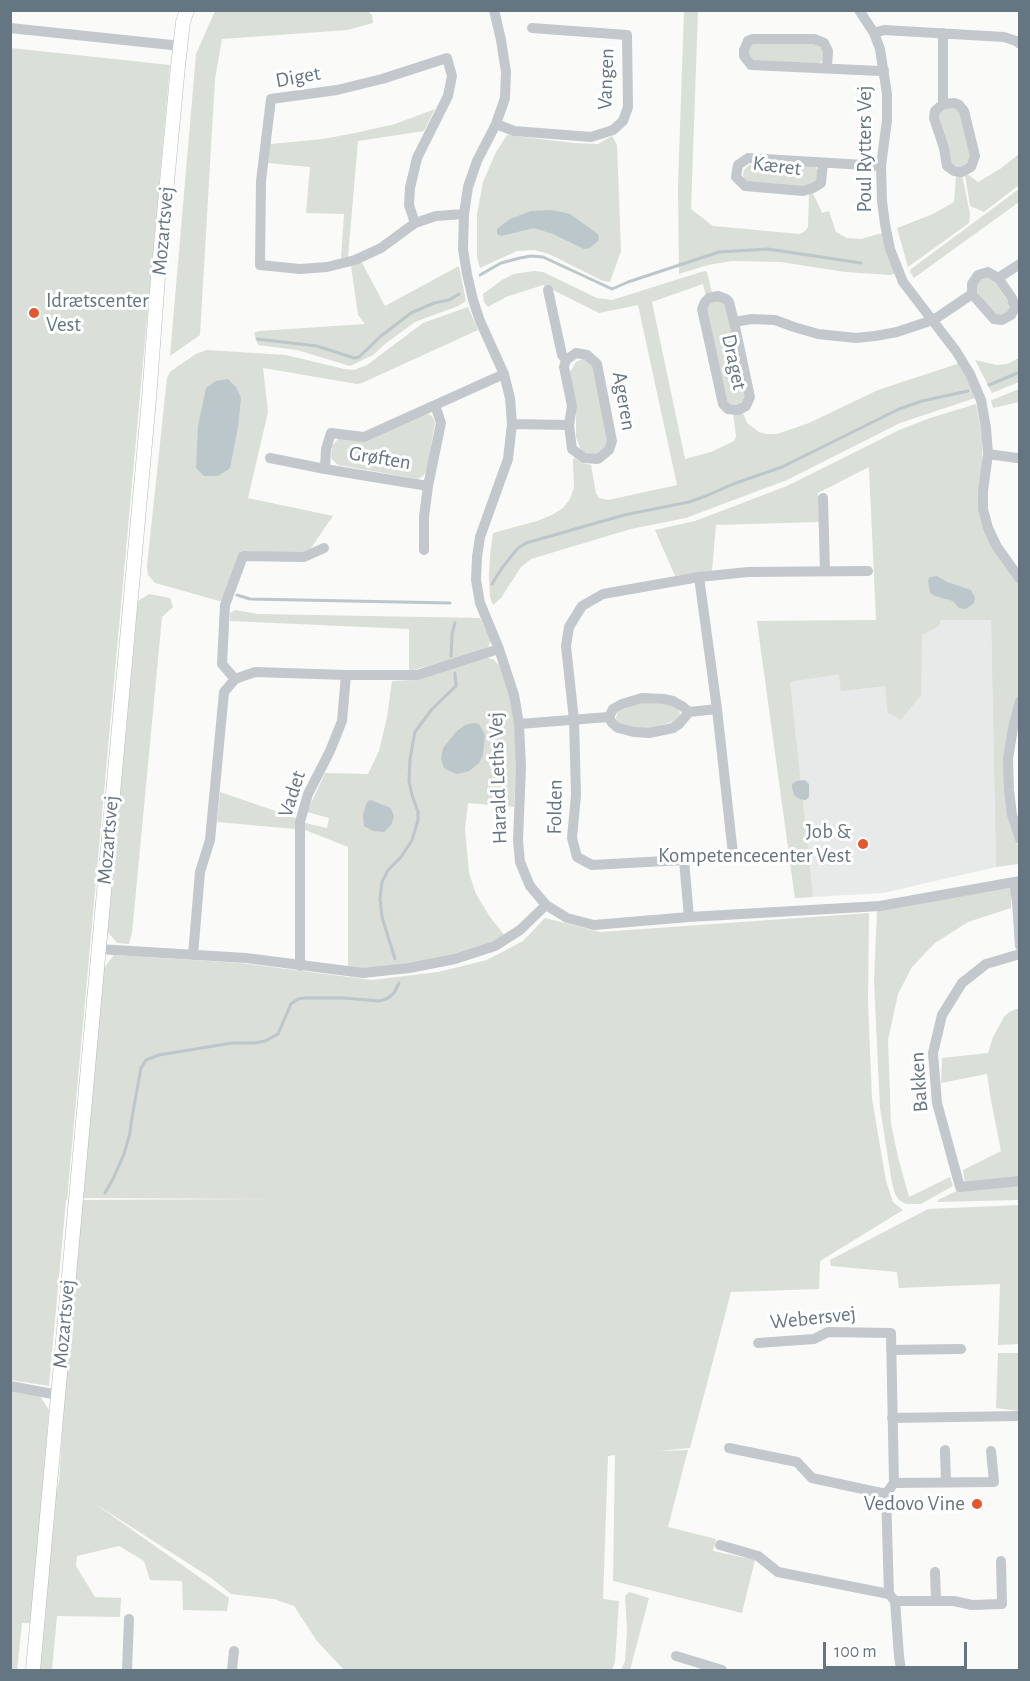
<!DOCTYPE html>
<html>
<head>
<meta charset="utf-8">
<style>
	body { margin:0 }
	#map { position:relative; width:1030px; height:1681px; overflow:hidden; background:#fafaf8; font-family:"Alegreya Sans",sans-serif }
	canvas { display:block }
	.frame { position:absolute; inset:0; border:12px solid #657683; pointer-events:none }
	.scale { position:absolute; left:823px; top:1642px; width:144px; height:27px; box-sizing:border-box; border:3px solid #657683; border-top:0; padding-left:8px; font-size:18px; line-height:21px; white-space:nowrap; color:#657683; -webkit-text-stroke:4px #fff; paint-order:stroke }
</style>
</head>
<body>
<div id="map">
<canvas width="1030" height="1681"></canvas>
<div class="frame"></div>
<div class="scale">100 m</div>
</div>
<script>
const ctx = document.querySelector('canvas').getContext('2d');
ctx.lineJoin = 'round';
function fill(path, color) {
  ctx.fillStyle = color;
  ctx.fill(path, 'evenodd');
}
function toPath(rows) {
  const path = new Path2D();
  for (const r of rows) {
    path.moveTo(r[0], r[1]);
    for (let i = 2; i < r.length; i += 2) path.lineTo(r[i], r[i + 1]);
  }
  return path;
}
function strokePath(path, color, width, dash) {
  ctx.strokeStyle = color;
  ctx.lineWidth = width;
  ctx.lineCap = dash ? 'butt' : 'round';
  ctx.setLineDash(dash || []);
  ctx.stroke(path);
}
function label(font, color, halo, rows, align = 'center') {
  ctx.font = font + ' "Alegreya Sans",sans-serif';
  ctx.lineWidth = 6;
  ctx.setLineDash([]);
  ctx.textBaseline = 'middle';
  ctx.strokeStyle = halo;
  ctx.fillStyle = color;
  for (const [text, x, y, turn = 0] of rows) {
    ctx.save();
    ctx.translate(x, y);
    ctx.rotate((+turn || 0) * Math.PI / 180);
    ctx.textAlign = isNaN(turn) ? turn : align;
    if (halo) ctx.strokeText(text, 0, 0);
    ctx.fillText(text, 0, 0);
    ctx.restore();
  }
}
fill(toPath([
	[991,620,996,867,883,893,795,898,757,621]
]), '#e8e9e9');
fill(toPath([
	[215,11,368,11,372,15,373,23,348,30,222,39,215,79,200,335,170,356,196,54],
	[684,11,698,11,691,209,713,226,800,234,805,231,808,227,809,194,813,193,822,213,829,211,836,232,847,238,861,239,882,233,896,273,891,275,845,272,781,262,732,261,708,265,679,274,678,186],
	[754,43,814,44,823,49,823,59,819,64,758,62,751,60,749,56,749,47],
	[11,48,170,65,67,1200,66,1200,49,1386,10,1380],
	[952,107,957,110,961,116,972,151,966,166,961,167,951,164,939,117,940,111,944,108],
	[435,109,424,131,358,141,348,257,341,258,344,214,306,213,310,167,268,163,270,144,323,139,355,133,395,124],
	[507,135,574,143,598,144,612,136,617,145,621,251,610,282,603,281,549,254,534,250,517,251,480,268,477,257,477,214,483,182,496,152],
	[1019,154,1019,185,984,212,970,206,965,175,967,174,978,182,1000,169],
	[755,164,814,166,818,170,819,178,809,187,751,184,744,179,743,175,744,170,749,165],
	[962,175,970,214,969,223,908,267,897,228,933,214,954,202,956,176],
	[1019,189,1019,202,914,278,910,272,911,269],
	[361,261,385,306,459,266,466,301,458,306,415,322,385,344,373,355,350,366,297,350,258,345,254,333,259,331,365,324,358,315,351,266],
	[534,271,543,272,597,298,612,300,701,272,705,271,707,272,712,293,706,296,703,284,652,302,685,459,711,452,734,441,736,437,733,413,743,413,747,423,759,432,767,434,777,434,809,423,878,390,960,363,975,398,900,423,787,480,715,507,686,518,631,529,531,559,521,567,501,598,493,605,490,597,489,576,490,556,493,533,537,521,552,515,563,508,570,499,574,487,573,463,573,459,575,458,583,463,591,465,596,493,599,498,608,500,677,485,638,305,599,313,543,285,506,297,488,307,484,302,483,294,502,280,514,274],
	[981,277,991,277,1009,303,1009,311,1001,315,994,315,976,290,978,280],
	[713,300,726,302,747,399,740,405,728,404,707,312,707,306],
	[468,307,478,330,362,383,357,384,263,368,268,412,248,498,333,516,309,551,299,553,240,551,223,602,155,583,148,575,147,566,167,378,170,372,178,366,196,354,207,350,286,355,344,369,354,370,367,365,423,323],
	[1019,358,1019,382,992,393,975,360,997,365,1007,364],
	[583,359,592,362,611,444,594,456,583,452,580,448,576,437,576,406,570,372,576,362],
	[1019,389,1019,402,993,408,991,401,992,400],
	[976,404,982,435,982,464,978,500,979,512,993,550,1019,585,1019,693,1013,710,1007,738,1014,836,1019,849,1019,864,996,867,991,620,941,620,939,626,922,635,921,695,901,720,888,713,885,686,841,691,839,674,790,682,813,897,795,898,757,621,876,620,869,467,818,493,819,522,716,525,712,571,675,576,655,530,695,521,787,486,899,430,930,418],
	[428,414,432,416,435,422,427,470,423,476,418,479,338,465,331,458,332,446,338,439],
	[149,594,170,598,173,607,162,617,132,933,129,944,117,943,107,931,138,601],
	[235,610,258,614,480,618,491,641,487,649,482,652,409,671,409,629,230,621,230,613],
	[487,658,493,659,499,665,512,703,517,757,514,807,468,803,465,829,469,873,476,894,490,917,506,937,457,956,370,969,348,968,348,847,305,830,305,823,327,828,329,818,307,812,325,773,368,774,379,751,387,717,392,681,414,680],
	[641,702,671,705,679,709,680,717,675,721,652,728,636,729,620,724,616,719,617,713,621,710],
	[220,792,296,818,295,829,217,822],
	[1009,888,1011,892,1011,908,968,922,935,943,912,967,898,994,888,1040,891,1124,898,1157,909,1197,950,1177,953,1186,921,1204,906,1204,899,1200,895,1194,892,1183,880,1108,874,981,877,911],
	[869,913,868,1001,872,1099,886,1181,893,1202,903,1210,820,1261,819,1289,731,1292,690,1448,658,1451,688,1450,668,1527,716,1539,713,1551,755,1560,742,1613,613,1581,615,1455,608,1456,603,1599,619,1601,615,1662,612,1670,344,1670,317,1641,294,1606,274,1599,231,1594,211,1578,94,1503,229,1598,227,1611,183,1610,182,1581,150,1580,144,1561,119,1546,77,1556,76,1566,95,1597,121,1598,120,1617,57,1616,52,1670,36,1670,53,1506,59,1482,68,1343,82,1200,276,1199,82,1198,104,968,114,955,240,963,372,980,438,972,487,960,523,941,545,918,600,932],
	[1019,1008,1020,1145,1018,1149,1019,1150,1019,1178,965,1183,963,1170,1001,1151,990,1095,987,1074,941,1083,942,1058,988,1053,993,1037,1004,1017,1009,1012],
	[1019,1184,1019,1200,938,1202,938,1200,958,1190],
	[1019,1205,1019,1344,998,1345,1000,1284,899,1288,897,1272,831,1266,830,1260,928,1209],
	[998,1353,1019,1353,1019,1411,996,1408],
	[10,1391,40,1396,49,1410,31,1623,22,1623,17,1670,10,1670],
	[629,1592,649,1598,630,1670,621,1670,625,1661,627,1630,625,1596]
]), '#dadfd7');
fill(toPath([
	[552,210,570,214,598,234,599,240,590,248,584,249,553,234,534,228,501,236,497,234,497,229,510,219,531,211],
	[228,379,236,387,241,398,238,427,230,468,218,476,204,476,196,468,198,426,206,388,216,381],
	[937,576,947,582,971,590,975,598,974,603,966,609,959,608,953,601,935,596,930,593,928,580,930,577],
	[473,723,479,724,485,735,483,755,479,763,469,771,457,774,449,771,444,768,441,759,443,748,456,732,465,725],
	[805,780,809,784,809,797,806,800,799,799,794,795,792,788,792,784,797,781],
	[370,800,391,808,394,817,391,825,384,832,373,831,364,826,363,814,367,802]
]), '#bbc7cb');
strokePath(toPath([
	[480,275,501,263,520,258,531,256,543,257,612,289,628,282,719,252,768,249,861,263],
	[257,339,317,346,354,358,359,357,381,336,411,313,434,303,449,300,459,294],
	[989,385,1020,372],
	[492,584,502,568,517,549,526,543,624,515,689,502,706,496,733,484,782,467,899,409,922,401,968,391],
	[237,595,250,599,450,603],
	[451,656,452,634,455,623],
	[395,959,382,917,380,899,382,882,388,870,401,857,412,840,418,820,418,812,412,795,409,781,410,759,415,732,432,709,456,686,455,673],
	[105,1193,113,1179,124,1154,130,1133,131,1123,141,1068,146,1060,159,1055,232,1043,255,1043,265,1041,278,1034,291,1004,298,999,305,998,343,998,380,1001,388,998,394,993,399,983]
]), '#bbc7cb', 3);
const secondary = toPath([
	[33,1670,149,399,158,277,178,66,183,22,187,10]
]);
strokePath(secondary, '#b3babf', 15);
strokePath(toPath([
	[494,10,501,40,506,72,505,98,496,124,477,161,468,187,464,214,463,249,467,274,473,300,480,321,504,374,510,398,512,424,508,459,480,537,477,557,476,580,480,603,499,649,514,695,519,724,521,767,518,840,520,862,530,886,546,905,567,918,594,925,689,917,880,906,1020,881],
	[859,10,874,33,880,49,887,94,887,120,881,166,882,201,885,224,890,249,903,282,956,351,970,374,981,400,986,428,988,454,983,491,983,509,988,528,997,547,1020,579],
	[10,28,181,46],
	[874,33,884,30,1004,37,1016,41,1020,44],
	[943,33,943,104,935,111,934,118,944,148,947,166,954,171,962,172,971,167,975,156,964,111,959,105,954,103,943,104],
	[827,68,828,51,824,43,814,39,753,39,748,41,744,50,744,56,751,65,880,71,884,70],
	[496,124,514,131,591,137,613,130,623,121,628,107,627,35,532,28],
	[823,163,821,183,813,188,803,191,745,186,736,177,738,165,748,158,881,166],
	[415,223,381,248,355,260,327,267,300,269,260,265,261,181,271,99,337,90,382,79,447,58,452,76,448,96,417,158,410,188,409,205,415,223,436,216,464,214],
	[998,278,1020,264],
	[548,290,562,355,566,360],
	[734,322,750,397,746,406,738,410,728,409,723,404,702,309,705,302,709,298,718,296,726,299,729,302,734,322,752,319,775,320,794,327,818,334,856,338,875,336,897,332,927,322,938,317,972,294,994,319,1002,320,1011,315,1015,308,1012,298,998,278,988,272,978,275,972,284,972,294],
	[512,424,569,425,572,406,564,367,566,360,576,353,587,355,597,364,612,441,609,450,598,459,584,458,572,449,569,425],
	[988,454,1017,458],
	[270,458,325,469,428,486],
	[325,469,326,449,331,433,364,437,504,374],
	[823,498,825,571],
	[424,550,424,517,428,486,441,423,435,405],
	[699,577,603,594,582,606,569,627,566,646,574,720,576,795,572,838,577,857,592,865,684,860,733,854,717,709,699,577,748,572,868,571],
	[235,679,222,664,225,605,243,556,304,557,324,548],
	[1020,701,1013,728,1008,759,1009,790,1012,815,1020,839],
	[689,712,679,724,673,728,649,733,634,732,618,728,612,723,609,717,613,709,622,704,642,698,663,699,673,701,682,706,689,712,717,709],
	[519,724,609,717],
	[684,860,689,917],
	[1014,882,1017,902,1020,946],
	[98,949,246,958,363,973,409,968,455,959,495,946,520,930,546,905],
	[1020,954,986,964,962,983,942,1015,933,1053,937,1103,960,1187,1020,1181],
	[193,955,200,872,210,840,224,692,235,679,255,672,346,675,417,675,499,649],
	[300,966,300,822,308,794,330,751,342,721,346,675],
	[758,1343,814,1339,828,1332,891,1333,894,1483,886,1494,889,1594,895,1601,899,1656,901,1670],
	[891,1350,961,1349],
	[10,1386,58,1395],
	[892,1418,1020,1416],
	[729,1448,797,1462,812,1478,886,1494],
	[945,1450,946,1482],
	[894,1483,994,1482,991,1451],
	[720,1545,758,1556,778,1572,889,1594],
	[935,1572,936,1600],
	[895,1601,954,1601,972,1605,1002,1604,1001,1561],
	[676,1656,722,1670],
	[127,1670,129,1619],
	[232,1670,234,1651]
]), '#c3c8cc', 10);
strokePath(secondary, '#fff', 14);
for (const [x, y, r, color] of [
	[34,313,6,"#e4572e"],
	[863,844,6,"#e4572e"],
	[977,1504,6,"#e4572e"]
]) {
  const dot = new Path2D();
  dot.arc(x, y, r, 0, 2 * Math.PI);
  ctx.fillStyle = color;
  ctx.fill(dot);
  strokePath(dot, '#fff', 2);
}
label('21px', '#657683', '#fff', [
	["Diget",298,77,-10],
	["Vangen",606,79,-88],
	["Poul Rytters Vej",865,149,-90],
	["Kæret",777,166,7],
	["Mozartsvej",163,231,-85],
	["Draget",734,362,78],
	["Ageren",624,401,80],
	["Grøften",380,458,9],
	["Harald Leths Vej",498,778,-92],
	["Vadet",292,794,-72],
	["Folden",555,807,-89],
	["Mozartsvej",108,840,-85],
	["Bakken",919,1082,-94],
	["Webersvej",813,1318,-6],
	["Mozartsvej",64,1324,-85]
]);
label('21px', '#657683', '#fff', [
	["Idrætscenter",46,301,"left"],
	["Vest",46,325,"left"],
	["Job &",851,832],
	["Kompetencecenter Vest",851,856],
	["Vedovo Vine",965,1504]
], 'right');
</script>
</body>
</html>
